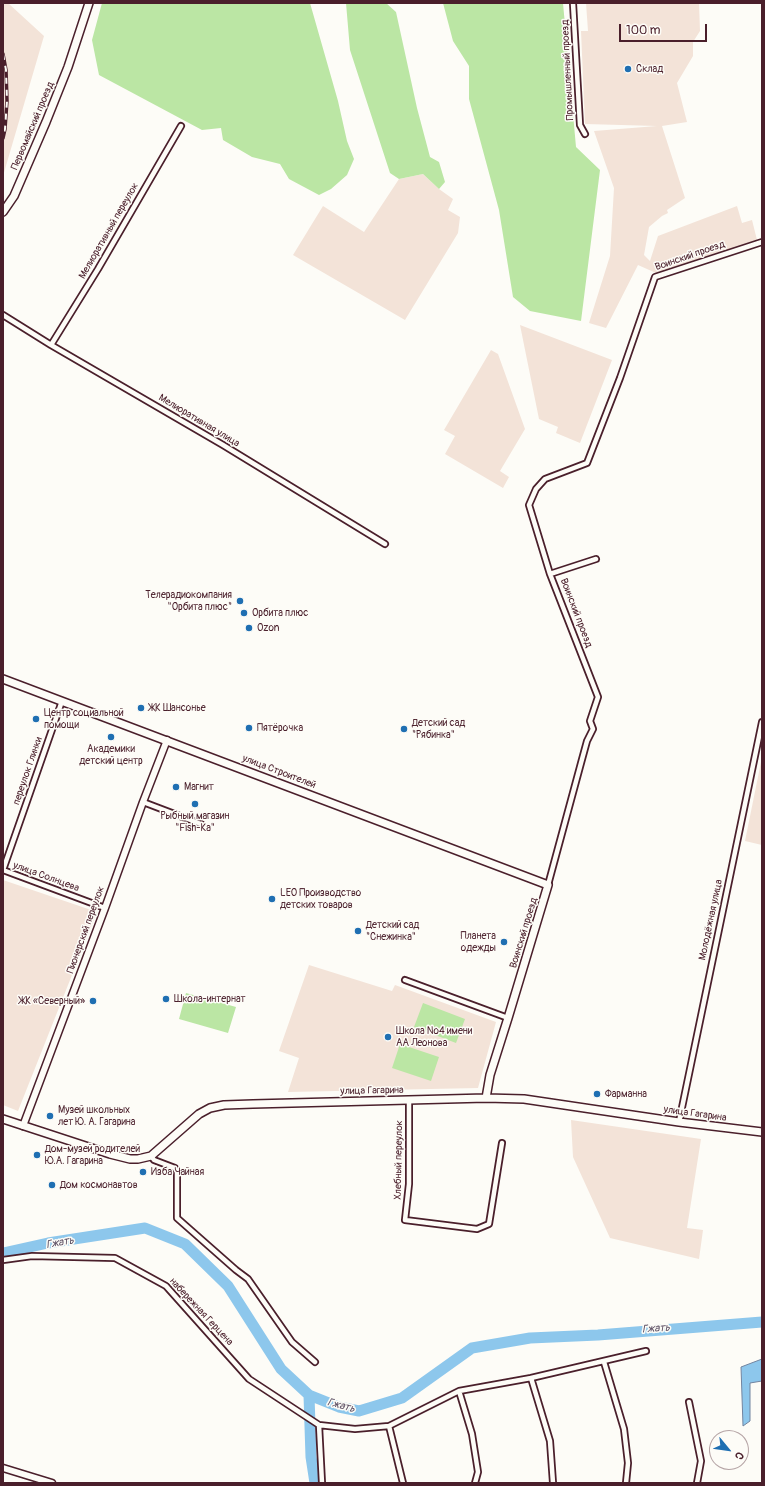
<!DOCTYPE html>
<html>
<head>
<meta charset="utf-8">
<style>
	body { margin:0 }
	#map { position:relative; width:765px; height:1486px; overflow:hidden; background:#fdfcf7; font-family:Pangolin,sans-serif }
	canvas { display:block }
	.frame { position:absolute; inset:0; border:4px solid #4a1f2b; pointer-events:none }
	.north { position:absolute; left:709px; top:1430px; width:40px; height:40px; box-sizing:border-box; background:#fdfcf7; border:1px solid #b5a4a5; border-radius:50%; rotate:119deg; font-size:11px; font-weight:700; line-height:16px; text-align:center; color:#4a1f2b }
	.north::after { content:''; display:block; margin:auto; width:14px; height:18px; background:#1f6fb2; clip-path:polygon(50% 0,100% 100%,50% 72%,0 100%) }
	.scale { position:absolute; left:619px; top:24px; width:88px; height:18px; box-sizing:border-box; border:2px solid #4a1f2b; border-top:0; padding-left:5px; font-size:12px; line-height:14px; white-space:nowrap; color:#4a1f2b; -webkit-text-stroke:3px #fdfcf7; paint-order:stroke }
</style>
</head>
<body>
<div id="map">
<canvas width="765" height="1486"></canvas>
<div class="frame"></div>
<div class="north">С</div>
<div class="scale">100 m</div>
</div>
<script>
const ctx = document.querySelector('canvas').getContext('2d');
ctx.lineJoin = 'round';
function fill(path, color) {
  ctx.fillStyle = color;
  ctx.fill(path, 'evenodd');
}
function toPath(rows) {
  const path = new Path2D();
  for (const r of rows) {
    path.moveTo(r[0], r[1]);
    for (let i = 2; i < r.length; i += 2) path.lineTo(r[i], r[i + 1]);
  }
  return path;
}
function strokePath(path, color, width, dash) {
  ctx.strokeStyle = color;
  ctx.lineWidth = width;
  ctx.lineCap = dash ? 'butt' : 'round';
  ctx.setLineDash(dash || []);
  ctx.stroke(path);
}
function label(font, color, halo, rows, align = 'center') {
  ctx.font = font + ' Pangolin,sans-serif';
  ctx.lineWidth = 3;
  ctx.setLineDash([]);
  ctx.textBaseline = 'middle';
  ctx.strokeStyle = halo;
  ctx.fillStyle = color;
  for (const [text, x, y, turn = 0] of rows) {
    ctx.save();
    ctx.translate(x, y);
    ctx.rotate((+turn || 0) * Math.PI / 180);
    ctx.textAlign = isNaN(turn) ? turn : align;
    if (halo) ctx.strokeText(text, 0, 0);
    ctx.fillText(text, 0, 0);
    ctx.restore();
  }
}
fill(toPath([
	[3,3,8,3,44,36,3,176],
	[586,3,699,3,700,31,693,42,693,56,677,83,687,122,662,126,685,198,667,210,668,213,662,216,649,227,644,255,650,261,658,236,737,206,742,223,752,220,757,240,656,273,638,265,606,328,589,323,610,256,614,188,594,131,657,126,585,124,581,31,588,31],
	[423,174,439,189,453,199,448,210,460,217,458,233,405,320,293,255,323,206,364,232,399,179],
	[520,325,612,360,580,443,556,433,558,427,539,419],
	[491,350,498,354,525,429,500,471,509,477,503,488,445,454,455,436,444,430],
	[762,757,762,845,745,841],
	[3,880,97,912,18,1111,3,1105],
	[309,965,392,991,395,985,496,1022,478,1088,288,1092,299,1058,279,1051],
	[571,1120,701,1139,687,1228,703,1230,699,1259,610,1238,573,1157]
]), '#f3e3d8');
fill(toPath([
	[102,3,310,3,338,101,347,141,354,159,347,175,331,189,319,195,289,179,280,164,252,157,223,140,221,128,202,130,99,75,92,40],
	[346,3,386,3,396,12,417,108,430,157,439,162,445,182,439,189,423,174,399,179,390,173,350,50],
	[443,3,563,3,576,147,600,170,581,321,530,311,513,297,499,210,469,99,469,66,453,41],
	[186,993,236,1007,228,1033,179,1019],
	[423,1003,465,1019,456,1043,414,1027],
	[400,1044,439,1057,431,1081,392,1068]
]), '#bbe6a4');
const water = toPath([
	[762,1359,762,1381,750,1383,750,1421,743,1426,741,1367,762,1359]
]);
fill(water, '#8dc7ec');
strokePath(water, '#72849f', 1);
strokePath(toPath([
	[3,1253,48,1243,145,1228,185,1244,228,1286,281,1369,309,1395,339,1407,359,1411,402,1398,472,1348,530,1338,598,1335,762,1322],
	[309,1395,311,1457,315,1483]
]), '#8dc7ec', 11);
const minor = toPath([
	[573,3,580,125,585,134],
	[3,315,51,345,223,445,385,544],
	[51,345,98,269,181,126],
	[550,574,596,559],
	[143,802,201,824],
	[3,870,62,701],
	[3,870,105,908],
	[548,885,581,763,587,741,593,729,590,721,598,697,550,574,529,505,536,489,545,479,587,463,620,378,655,277,762,242],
	[405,980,508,1018],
	[409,1101,409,1184,405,1220,477,1229,489,1224,502,1143],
	[679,1122,762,722],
	[151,1156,154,1160,175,1168,177,1172,177,1218,236,1270,248,1279,292,1342,315,1362],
	[3,1260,32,1256,115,1258,166,1286,249,1379,319,1425,355,1429,389,1426,459,1391,531,1378],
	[604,1362,624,1429,628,1463,626,1483],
	[459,1391,472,1434,478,1472,475,1483],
	[689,1402,701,1461,697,1483],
	[319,1425,322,1483],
	[389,1426,403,1483],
	[553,1483,550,1441,531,1378,646,1351]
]);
const tertiary = toPath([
	[23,1126,105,908,143,802,167,740],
	[3,1468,52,1483]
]);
const secondary = toPath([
	[3,212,14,196,46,122,68,67,89,3],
	[3,679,548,885,508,1018,490,1075,486,1098],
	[3,1119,110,1154,130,1159,138,1159,151,1156,199,1114,210,1108,224,1105,253,1104,486,1098,524,1099,679,1122,762,1132]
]);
strokePath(minor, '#4a1f2b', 8);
strokePath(tertiary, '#4a1f2b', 9);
strokePath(secondary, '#4a1f2b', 10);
strokePath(minor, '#fdfcf7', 4.5);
strokePath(tertiary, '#fdfcf7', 6);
strokePath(secondary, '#fdfcf7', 7);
const rail = toPath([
	[3,54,6,70,7,101,5,129,3,138]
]);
strokePath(rail, '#4a1f2b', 3.5);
strokePath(rail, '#fdfcf7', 2, [6]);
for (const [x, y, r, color] of [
	[628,69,4,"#1f6fb2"],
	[240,601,4,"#1f6fb2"],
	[244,613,4,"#1f6fb2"],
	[249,628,4,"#1f6fb2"],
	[141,708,4,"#1f6fb2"],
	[36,719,4,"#1f6fb2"],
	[249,728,4,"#1f6fb2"],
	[404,729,4,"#1f6fb2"],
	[111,737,4,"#1f6fb2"],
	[176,787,4,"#1f6fb2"],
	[195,804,4,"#1f6fb2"],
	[272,899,4,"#1f6fb2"],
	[358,931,4,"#1f6fb2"],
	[504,942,4,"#1f6fb2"],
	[166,999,4,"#1f6fb2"],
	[93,1001,4,"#1f6fb2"],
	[388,1037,4,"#1f6fb2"],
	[597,1094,4,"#1f6fb2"],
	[50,1116,4,"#1f6fb2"],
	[37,1155,4,"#1f6fb2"],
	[143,1172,4,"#1f6fb2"],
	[52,1185,4,"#1f6fb2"]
]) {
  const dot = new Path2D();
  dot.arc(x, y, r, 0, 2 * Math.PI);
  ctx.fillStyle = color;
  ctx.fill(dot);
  strokePath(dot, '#fdfcf7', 1.5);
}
label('10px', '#4a1f2b', '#fdfcf7', [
	["Склад",636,69],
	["Телерадиокомпания",232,595,"right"],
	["\"Орбита плюс\"",232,607,"right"],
	["Орбита плюс",252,613],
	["Ozon",257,628],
	["ЖК Шансонье",149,708],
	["Центр социальной",44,713],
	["помощи",44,725],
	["Детский сад",412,723],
	["\"Рябинка\"",412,735],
	["Пятёрочка",257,728],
	["Академики",111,749,"center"],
	["детский центр",111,761,"center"],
	["Магнит",184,787],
	["Рыбный магазин",195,816,"center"],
	["\"Fish-Ка\"",195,828,"center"],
	["LEO Производство",280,893],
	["детских товаров",280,905],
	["Детский сад",366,925],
	["\"Снежинка\"",366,937],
	["Планета",496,936,"right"],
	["одежды",496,948,"right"],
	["Школа-интернат",174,999],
	["ЖК «Северный»",85,1001,"right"],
	["Школа №4 имени",396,1031],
	["АА Леонова",396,1043],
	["Фарманна",605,1094],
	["Музей школьных",58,1110],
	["лет Ю. А. Гагарина",58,1122],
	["Дом-музей родителей",45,1149],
	["Ю.А. Гагарина",45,1161],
	["Изба Чайная",151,1172],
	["Дом космонавтов",60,1185]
], 'left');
label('10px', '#4a1f2b', '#fdfcf7', [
	["Промышленный проезд",568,70,-93],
	["Первомайский проезд",33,126,-67],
	["Мелиоративный переулок",109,231,-60],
	["Воинский проезд",690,256,-19],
	["Мелиоративная улица",199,421,31],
	["Воинский проезд",576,613,69],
	["переулок Глинки",28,771,-71],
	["улица Строителей",279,772,21],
	["улица Солнцева",46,877,20],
	["Молодёжная улица",711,920,-78],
	["Пионерский переулок",86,930,-70],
	["Воинский проезд",524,933,-73],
	["улица Гагарина",372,1091,-1],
	["улица Гагарина",695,1114,8],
	["Хлебный переулок",399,1160,-89],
	["набережная Герцена",201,1312,47]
]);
label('italic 11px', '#5e5165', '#fdfcf7', [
	["Гжать",60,1243,-10],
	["Гжать",656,1329,-4],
	["Гжать",341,1406,15]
]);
</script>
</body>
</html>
